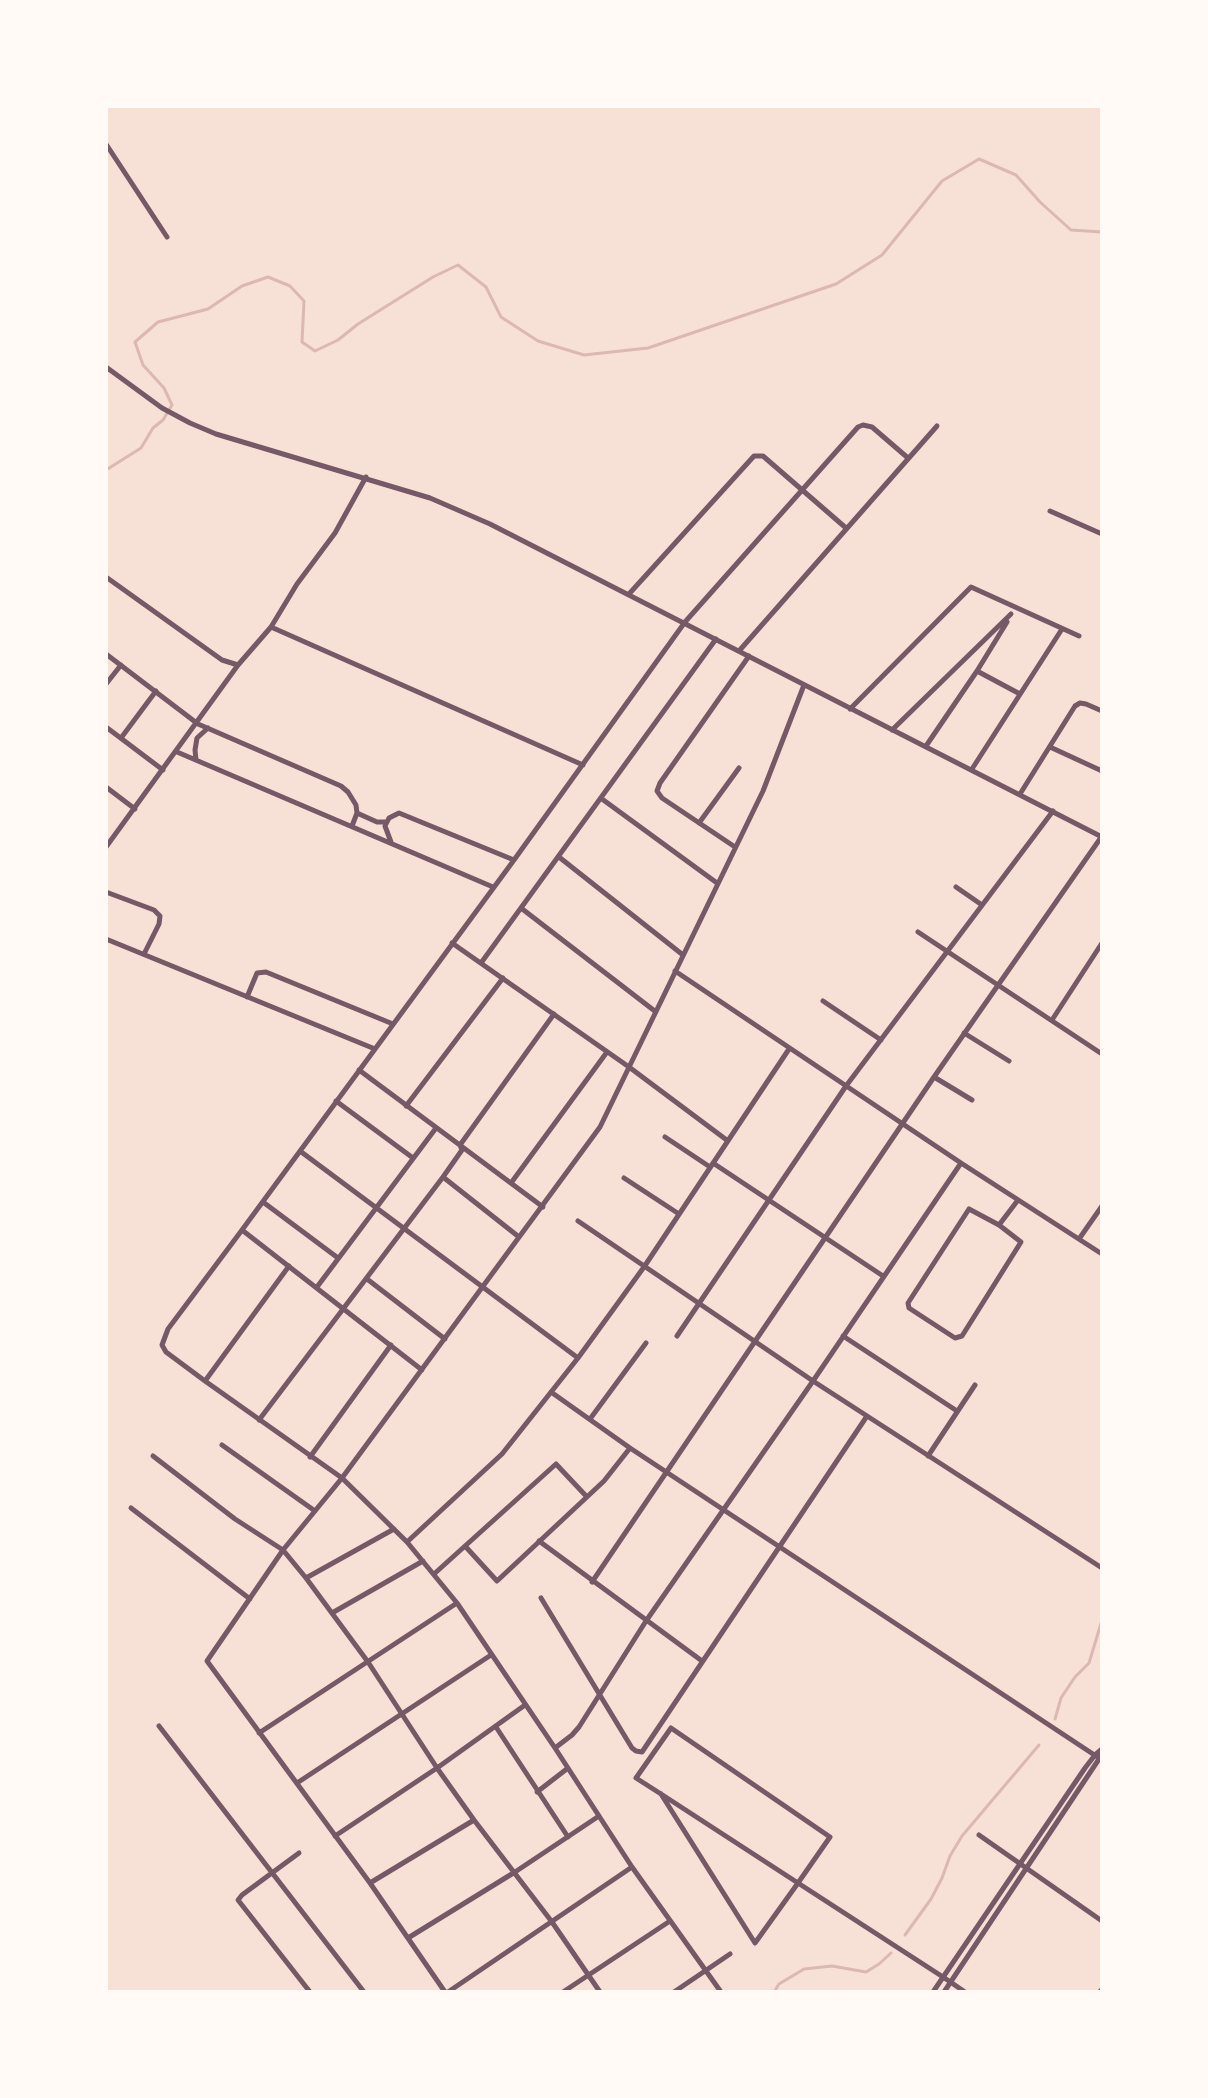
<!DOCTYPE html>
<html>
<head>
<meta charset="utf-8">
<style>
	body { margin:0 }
	#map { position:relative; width:1208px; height:2098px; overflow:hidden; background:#f7e1d7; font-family:Arial,sans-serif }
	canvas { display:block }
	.frame { position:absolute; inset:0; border:108px solid #fffaf5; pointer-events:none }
</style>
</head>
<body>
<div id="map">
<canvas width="1208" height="2098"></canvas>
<div class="frame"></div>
</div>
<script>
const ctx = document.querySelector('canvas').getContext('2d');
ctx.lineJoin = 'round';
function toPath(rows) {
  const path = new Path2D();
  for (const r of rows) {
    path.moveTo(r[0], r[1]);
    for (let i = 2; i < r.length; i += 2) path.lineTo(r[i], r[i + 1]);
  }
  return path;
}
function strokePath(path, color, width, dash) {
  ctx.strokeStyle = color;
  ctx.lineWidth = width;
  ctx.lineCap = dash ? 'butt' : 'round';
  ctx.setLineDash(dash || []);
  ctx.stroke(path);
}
strokePath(toPath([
	[106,470,141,448,153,428,163,420,172,405,164,388,143,365,135,342,158,322,208,309,242,286,268,277,290,286,304,301,302,342,315,351,338,340,358,324,433,277,458,265,486,287,501,317,538,341,584,355,648,348,836,284,882,255,942,181,979,159,1016,175,1040,202,1071,230,1102,232],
	[1055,1719,1061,1698,1075,1677,1089,1663,1102,1620],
	[905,1935,931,1899,942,1878,950,1856,962,1836,1039,1745],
	[774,1992,779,1984,804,1969,832,1966,866,1972,879,1964,891,1953]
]), '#dcb8b0', 3);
strokePath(toPath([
	[106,144,167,237],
	[106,367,162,408,190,423,216,434,430,498,490,524,1102,837],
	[1050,511,1102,534],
	[106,577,222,660,238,665],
	[629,594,754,456,763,456,846,528],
	[271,627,583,765],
	[739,651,937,426],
	[106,654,198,724,341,786,348,792,356,805,357,813,352,826],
	[977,671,1020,694],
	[106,684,121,665],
	[850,709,971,587,1079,636],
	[106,727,163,770],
	[892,730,1011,614],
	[121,738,156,691],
	[926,746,977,671,1007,622],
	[1050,747,1102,771],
	[177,752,493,887],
	[196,760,195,750,197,738,208,728],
	[972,769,1062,629],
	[106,787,135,809],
	[1020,794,1075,706,1080,703,1086,704,1102,711],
	[602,799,717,883],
	[357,813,377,822,386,822],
	[699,823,739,768],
	[391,842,385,826,389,818,399,813,514,860],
	[106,847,238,665,271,627,297,584,335,533,366,477],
	[735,847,662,798,657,791,660,783,749,656],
	[559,857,683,955],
	[956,887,982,905],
	[106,892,154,910,160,916,159,924,144,954],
	[521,908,656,1012],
	[918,932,1102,1054],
	[106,939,375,1049],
	[452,943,629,1067,728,1141],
	[481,963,716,639],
	[675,971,961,1163,1102,1254],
	[247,997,257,973,266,972,393,1024],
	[823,1001,881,1040],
	[1052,1020,1102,943],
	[964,1033,1009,1061],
	[359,1070,543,1207],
	[934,1077,972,1100],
	[336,1101,413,1158],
	[406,1106,503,978],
	[665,1137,710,1167],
	[300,1151,578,1358],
	[713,1163,883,1276],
	[443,1177,519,1237],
	[624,1178,679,1214],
	[511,1183,607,1052],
	[263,1202,338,1258],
	[969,1209,999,1225,1021,1242,962,1336,955,1338,909,1308,908,1303,969,1209],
	[578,1221,813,1381,1102,1568],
	[999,1225,1018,1200],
	[242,1230,422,1370],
	[1079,1239,1102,1206],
	[367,1279,445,1339],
	[317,1287,436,1128],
	[677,1336,846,1086,1053,811],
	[843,1336,957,1411],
	[205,1381,289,1266],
	[551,1392,630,1448,1102,1760],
	[590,1419,646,1343],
	[259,1420,443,1177,462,1150,460,1145,554,1014],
	[222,1445,315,1511],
	[153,1456,235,1519,283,1550,306,1578,368,1662,437,1768,474,1820,552,1922,600,1992],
	[928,1456,975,1385],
	[310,1457,391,1345],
	[131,1508,250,1599],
	[539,1541,702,1661],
	[407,1542,502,1454,578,1358,644,1267,789,1049],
	[465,1546,497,1581,604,1481,630,1448],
	[434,1574,556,1464,587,1497],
	[306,1578,394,1529],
	[592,1582,934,1077,1102,836],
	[541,1598,632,1748,636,1751,642,1752,867,1416],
	[332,1613,423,1561],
	[159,1726,364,1992],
	[496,1727,568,1837],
	[259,1733,457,1603],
	[555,1748,572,1735,579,1727,646,1621,813,1381,961,1163],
	[297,1783,491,1655],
	[537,1792,568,1768],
	[661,1794,755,1943,798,1883,830,1837,671,1728,636,1778,661,1794,798,1883,943,1977,965,1992],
	[979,1835,1102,1921],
	[335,1836,437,1768,525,1705],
	[299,1853,242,1895,238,1900,310,1992],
	[370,1883,474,1820],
	[408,1938,515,1872,599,1816],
	[445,1992,370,1883,207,1661,283,1550,342,1478,600,1127,763,791,804,685],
	[448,1992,632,1867],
	[563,1992,670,1921],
	[674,1992,730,1954],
	[721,1992,632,1867,555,1748,457,1603,407,1542,342,1478,205,1381,166,1352,162,1345,168,1329,242,1230,514,860,685,622,858,427,863,425,872,427,908,458],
	[933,1992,1085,1768,1095,1755,1102,1749],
	[944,1992,1101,1756]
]), '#755966', 5);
strokePath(toPath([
	[1101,1992,1102,1991]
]), '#755966', 7);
</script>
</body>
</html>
